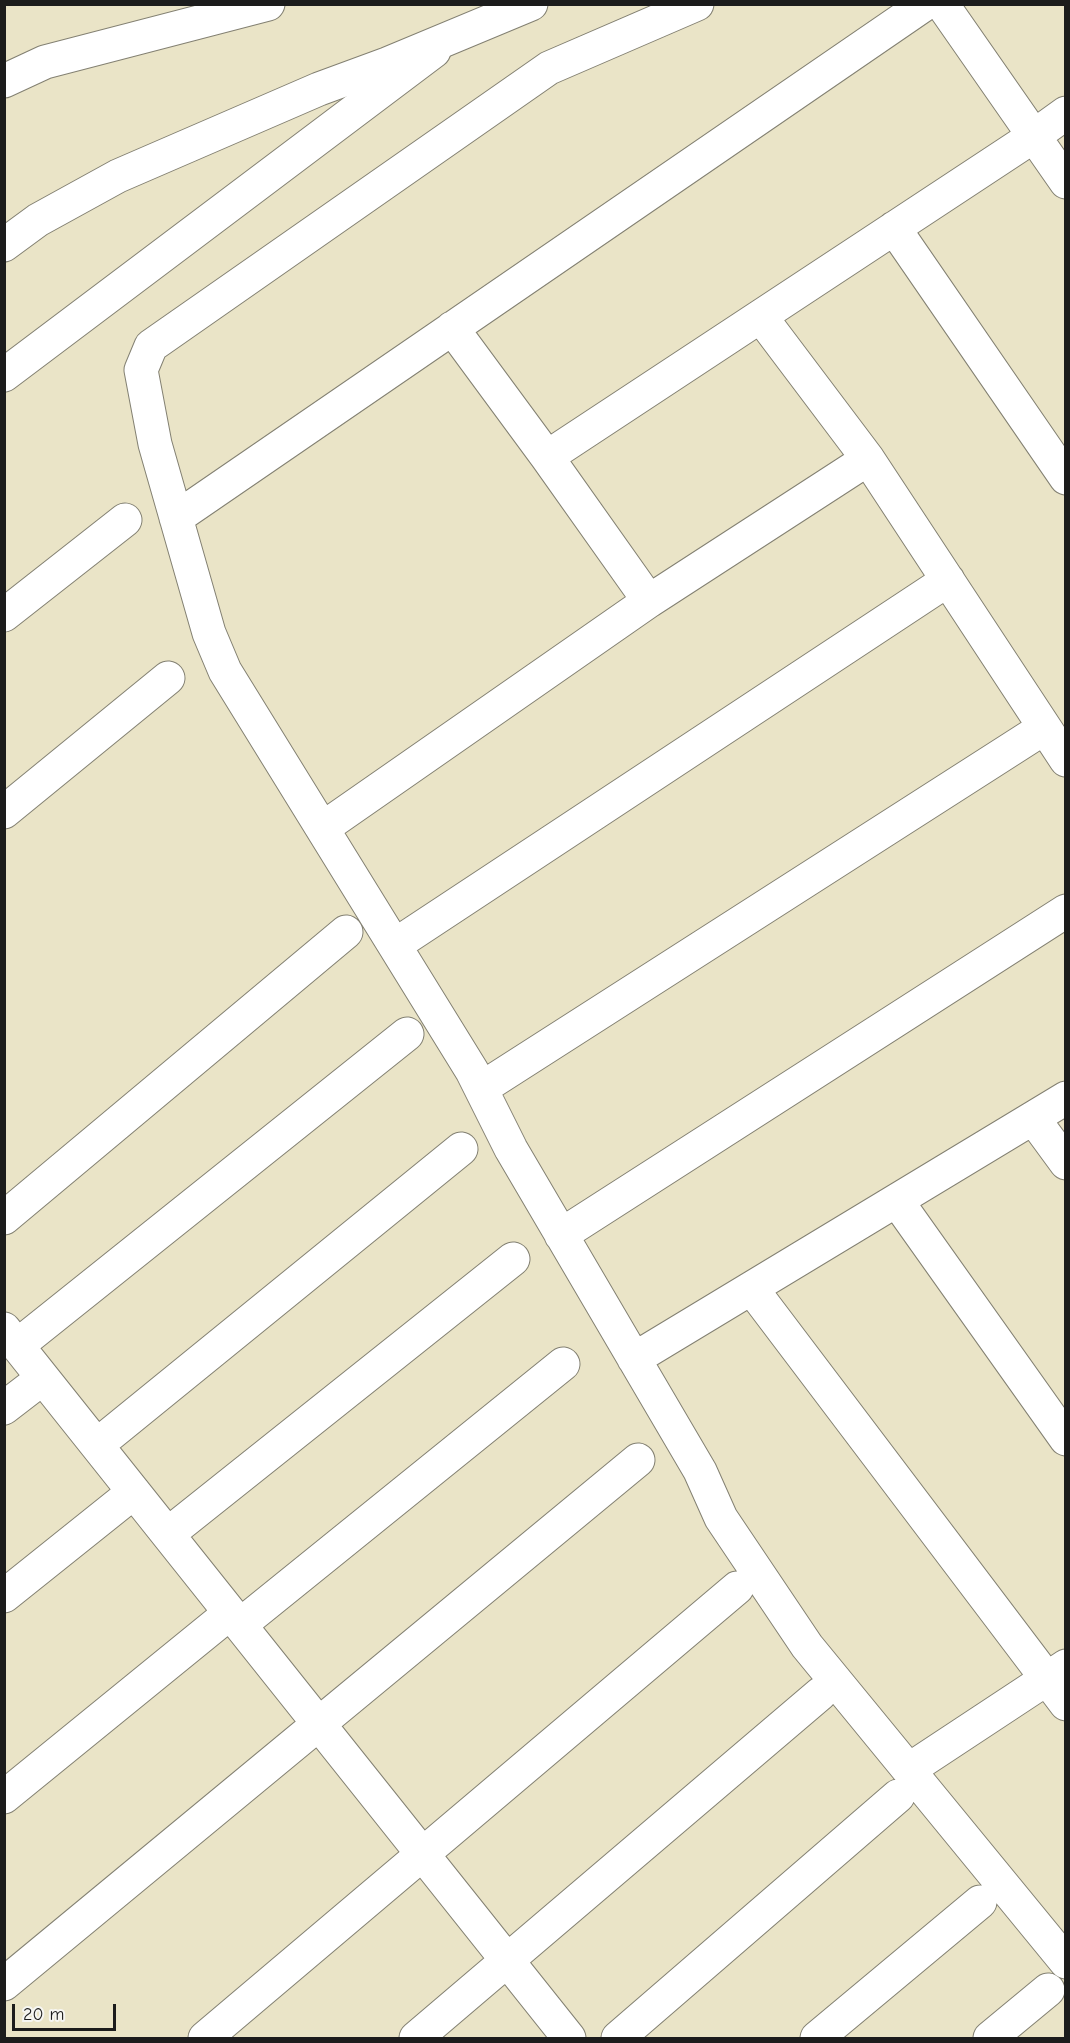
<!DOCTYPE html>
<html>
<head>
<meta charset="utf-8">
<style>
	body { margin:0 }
	#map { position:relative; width:1070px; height:2043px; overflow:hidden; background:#eae4c7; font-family:"Comic Neue",sans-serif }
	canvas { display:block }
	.frame { position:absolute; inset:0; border:6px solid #1c1c1c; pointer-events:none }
	.scale { position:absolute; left:12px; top:2004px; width:104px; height:27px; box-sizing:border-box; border:3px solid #1c1c1c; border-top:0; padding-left:8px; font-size:18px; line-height:21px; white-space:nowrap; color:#1c1c1c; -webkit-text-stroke:4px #f6f6f2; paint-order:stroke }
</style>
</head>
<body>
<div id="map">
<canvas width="1070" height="2043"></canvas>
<div class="frame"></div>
<div class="scale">20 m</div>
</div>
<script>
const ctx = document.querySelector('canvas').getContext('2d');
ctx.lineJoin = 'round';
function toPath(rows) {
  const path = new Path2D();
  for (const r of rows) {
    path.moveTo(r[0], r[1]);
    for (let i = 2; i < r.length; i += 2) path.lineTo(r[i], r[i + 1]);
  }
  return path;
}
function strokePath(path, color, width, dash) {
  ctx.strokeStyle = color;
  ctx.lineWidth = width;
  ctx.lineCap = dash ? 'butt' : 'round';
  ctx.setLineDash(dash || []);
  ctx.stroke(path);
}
const street = toPath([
	[697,4,549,68,151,346,141,370,155,444,209,633,225,671,472,1071,511,1149,700,1471,721,1518,807,1646,1066,1962],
	[942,4,1066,182],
	[4,81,45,62,268,4],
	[894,228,1066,478],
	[761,317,868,459,1066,760],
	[452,328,547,457,649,601],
	[4,375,434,51],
	[547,457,1034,136,1066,113],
	[176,518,925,4],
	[4,615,125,520],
	[4,812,168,678],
	[323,828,649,601,868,459],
	[395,945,948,580],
	[482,1088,1044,728],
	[1033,1118,1066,1163],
	[897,1201,1066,1439],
	[4,1218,346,932],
	[561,1235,1066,911],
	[752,1289,1066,1704],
	[4,1329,569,2038],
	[18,1345,407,1034],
	[634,1359,1066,1098],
	[4,1408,43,1378],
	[97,1445,461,1149],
	[168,1534,513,1259],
	[4,1596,134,1492],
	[240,1625,563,1364],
	[910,1769,1066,1666],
	[4,1797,230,1613],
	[4,1984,638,1460],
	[205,2038,737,1588],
	[416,2038,820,1694],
	[618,2038,898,1796],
	[817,2038,980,1902],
	[990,2038,1048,1990]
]);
const secondary = toPath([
	[4,245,38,220,118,176,319,89,387,64,531,4]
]);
strokePath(street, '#838072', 35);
strokePath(secondary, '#838072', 35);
strokePath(street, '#fff', 33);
strokePath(secondary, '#fff', 33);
</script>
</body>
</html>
